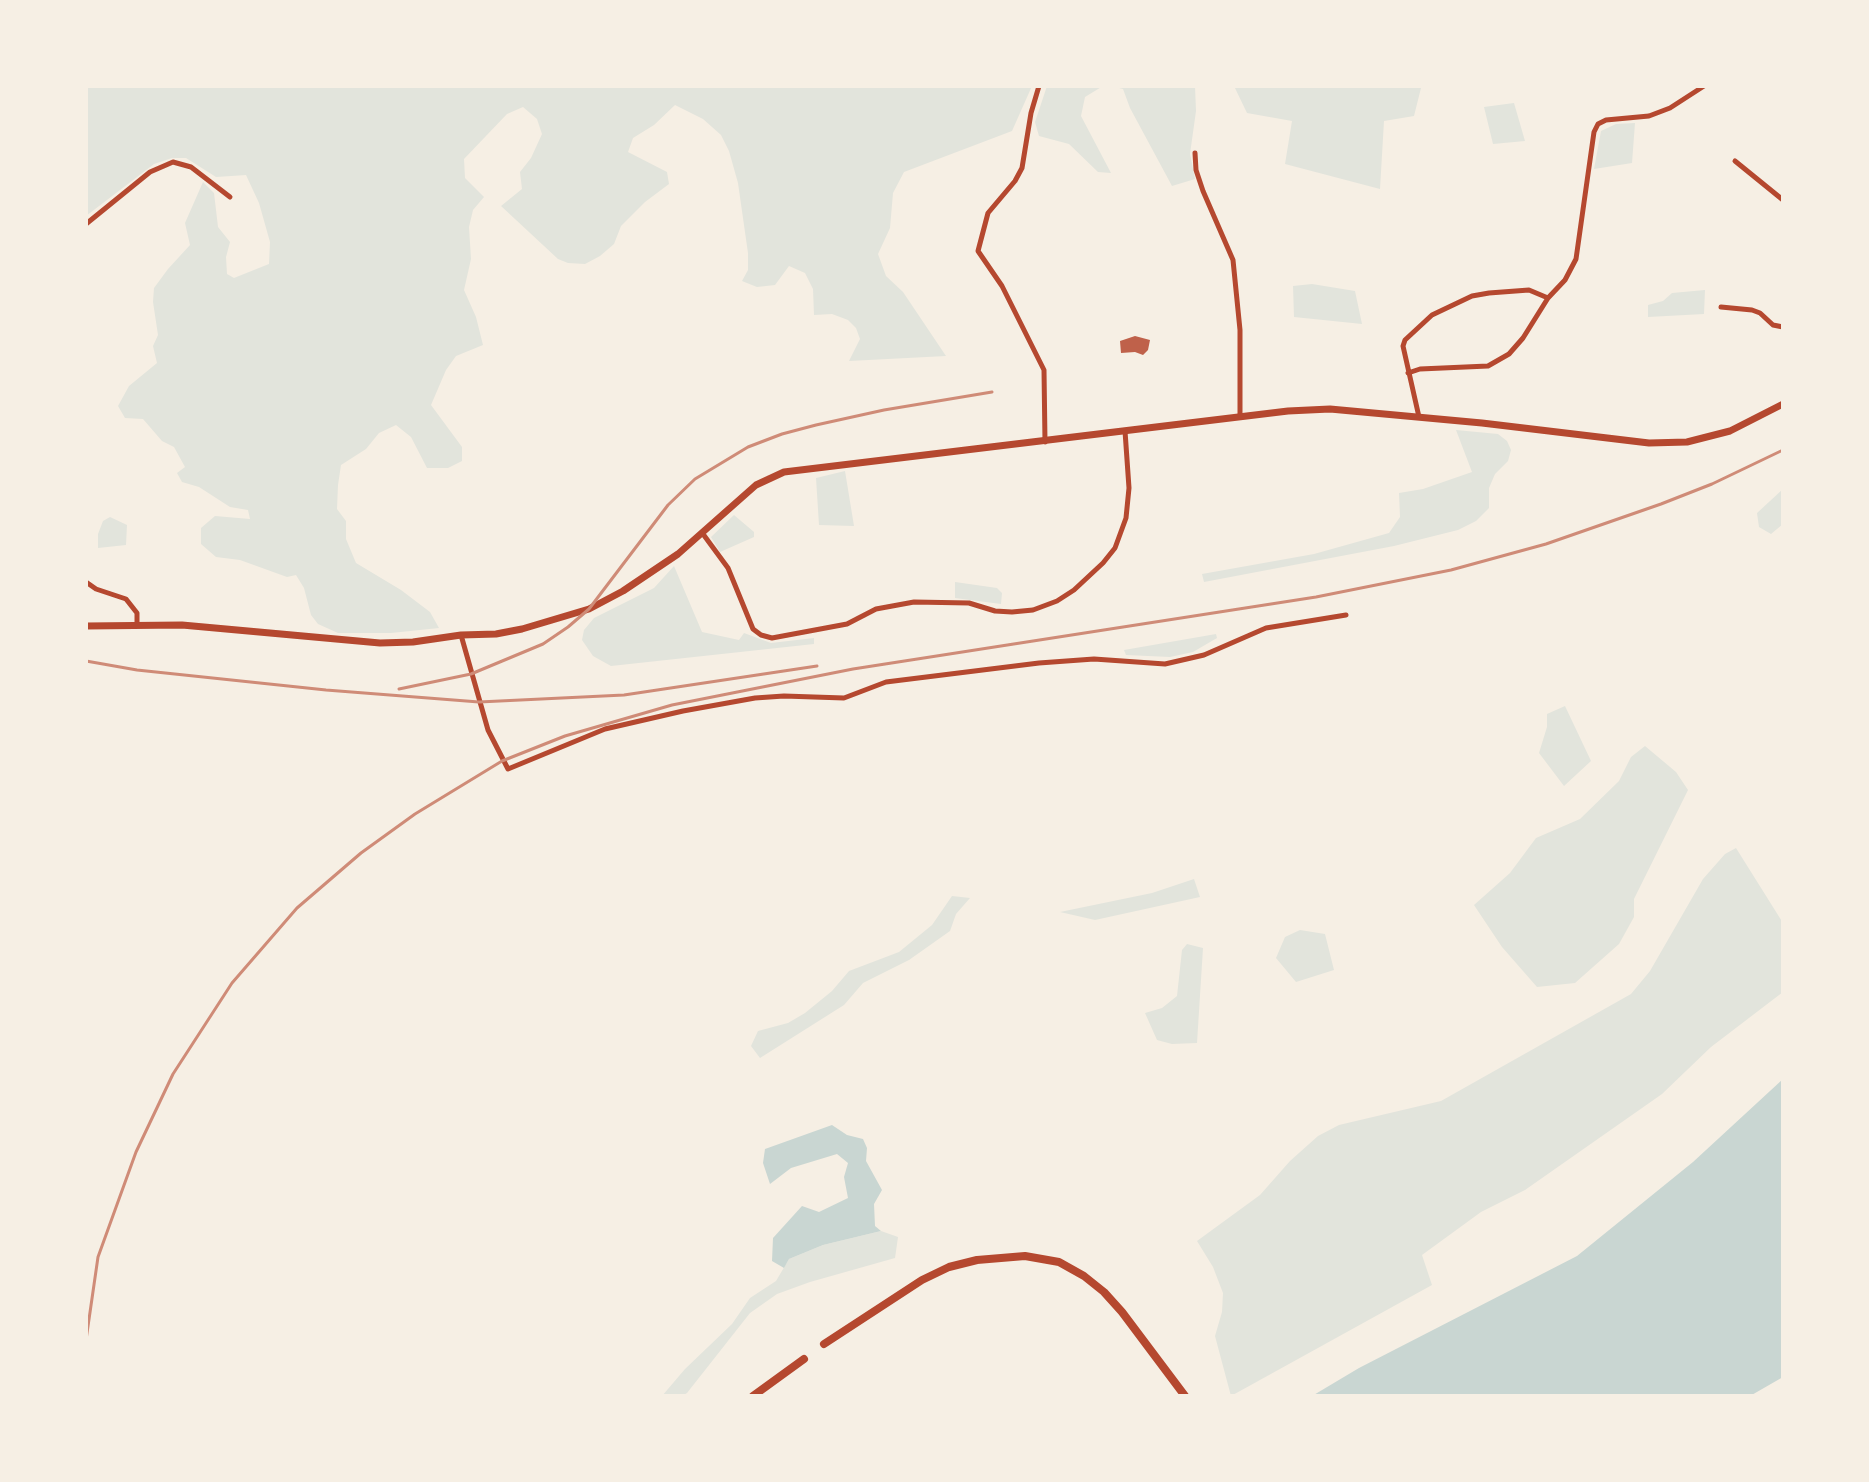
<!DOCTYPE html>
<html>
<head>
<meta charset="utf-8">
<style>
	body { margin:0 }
	#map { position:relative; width:1869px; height:1482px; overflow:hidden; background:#f6efe4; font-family:"PT Sans Narrow",sans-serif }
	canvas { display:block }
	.frame { position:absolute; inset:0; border:88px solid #f6efe4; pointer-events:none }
</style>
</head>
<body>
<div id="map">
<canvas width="1869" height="1482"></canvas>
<div class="frame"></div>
</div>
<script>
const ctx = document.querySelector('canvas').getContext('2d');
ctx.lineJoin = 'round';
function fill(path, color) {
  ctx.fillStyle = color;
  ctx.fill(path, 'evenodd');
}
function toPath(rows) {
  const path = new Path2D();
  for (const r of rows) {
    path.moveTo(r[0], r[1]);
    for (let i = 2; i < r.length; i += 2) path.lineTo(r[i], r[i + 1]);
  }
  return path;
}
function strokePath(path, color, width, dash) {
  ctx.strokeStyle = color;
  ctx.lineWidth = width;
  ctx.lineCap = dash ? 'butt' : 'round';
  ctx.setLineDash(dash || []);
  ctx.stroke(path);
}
fill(toPath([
	[86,86,1032,86,1012,131,904,172,893,193,890,228,878,254,886,276,903,292,946,356,849,361,860,339,856,328,848,320,832,314,814,315,813,289,805,273,789,266,775,285,757,287,742,281,748,270,748,253,738,183,729,151,721,135,703,119,675,105,654,125,633,138,628,152,667,172,669,184,645,202,621,226,614,244,600,256,585,264,568,263,558,259,501,206,522,189,520,172,531,158,542,134,537,119,523,107,507,114,464,159,465,178,484,197,473,210,469,227,471,259,464,290,476,317,483,345,456,356,446,370,431,405,462,447,462,461,448,468,427,468,411,437,396,425,379,433,366,449,341,465,338,485,337,509,346,521,346,539,356,563,401,590,430,612,439,628,391,633,338,633,318,624,311,615,304,588,296,575,287,577,240,560,216,557,201,544,201,528,215,516,250,519,248,510,230,507,199,487,182,482,177,473,185,467,174,447,162,441,143,419,125,418,118,406,129,386,157,363,153,346,158,335,153,302,154,288,168,269,190,245,185,223,203,182,214,193,218,227,230,242,226,257,227,274,234,278,269,264,270,242,259,203,246,175,216,177,186,158,172,158,154,164,86,216],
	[1047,86,1103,86,1085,97,1081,116,1111,173,1098,172,1069,144,1039,136,1035,122],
	[1111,86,1195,86,1196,111,1190,154,1195,179,1172,186,1130,108,1123,89],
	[1234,86,1421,86,1421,88,1414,116,1384,121,1380,189,1285,164,1292,121,1247,113],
	[1514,103,1525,141,1493,144,1484,107],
	[1635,123,1632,163,1594,169,1601,131,1616,124],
	[1312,284,1355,291,1362,324,1294,317,1293,286],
	[1705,290,1704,314,1648,317,1648,305,1663,301,1672,293],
	[1456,430,1498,434,1507,441,1511,450,1508,461,1495,474,1489,488,1489,508,1476,521,1458,530,1394,546,1204,582,1202,574,1314,554,1389,533,1400,517,1399,493,1423,489,1472,472],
	[845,471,854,526,819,525,816,478],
	[1783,489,1783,524,1771,534,1759,527,1757,513],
	[734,515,754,532,754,537,720,552,711,537],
	[110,517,127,525,126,545,98,548,98,534,103,521],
	[674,566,702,632,739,640,744,633,771,643,814,638,814,644,611,666,593,656,582,640,584,630,594,618,654,588],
	[955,582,997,588,1002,593,1001,604,955,598],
	[1216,634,1217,638,1193,652,1170,657,1126,655,1124,650],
	[1565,706,1591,761,1564,786,1539,753,1547,727,1547,714],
	[1645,746,1676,772,1688,790,1634,899,1634,917,1619,944,1575,983,1537,987,1502,947,1474,905,1510,873,1536,838,1580,819,1619,781,1631,757],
	[1736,848,1783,923,1783,992,1711,1047,1662,1094,1525,1190,1481,1212,1422,1255,1432,1285,1231,1396,1215,1336,1222,1312,1223,1293,1213,1267,1197,1241,1260,1195,1290,1161,1318,1136,1339,1125,1441,1101,1631,994,1650,971,1703,879,1725,854],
	[1194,879,1200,897,1095,920,1060,912,1152,893],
	[952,896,970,898,956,914,950,931,909,960,863,983,844,1005,760,1058,751,1046,758,1031,788,1023,805,1013,832,991,849,971,899,952,932,925],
	[1300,930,1325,934,1334,970,1296,982,1276,958,1285,937],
	[1187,944,1203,948,1197,1043,1172,1044,1157,1040,1145,1013,1162,1008,1177,996,1182,950],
	[881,1231,898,1237,895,1258,810,1282,777,1294,750,1313,687,1393,682,1396,662,1396,685,1369,732,1324,750,1298,776,1281,789,1259,823,1245]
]), '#e2e4dc');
fill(toPath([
	[1783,1079,1783,1377,1750,1396,1312,1396,1359,1368,1577,1256,1693,1162],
	[832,1125,847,1135,863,1139,867,1148,866,1161,882,1190,874,1204,875,1226,881,1231,823,1245,789,1259,784,1268,772,1261,773,1238,802,1206,819,1212,848,1198,844,1177,848,1163,837,1154,791,1168,770,1184,763,1163,765,1149]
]), '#c9d6d2');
fill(toPath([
	[1135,336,1150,340,1148,350,1143,355,1135,352,1121,353,1120,341]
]), '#bf614a');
strokePath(toPath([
	[1039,86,1031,113,1022,168,1015,181,988,213,978,251,1002,286,1044,370,1045,442],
	[1195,153,1196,170,1203,191,1233,260,1240,330,1240,417],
	[1735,161,1783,200],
	[86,224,150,172,173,162,191,167,230,197],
	[1721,307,1752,310,1760,313,1773,325,1783,327],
	[1408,373,1420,369,1488,366,1509,354,1523,338,1548,298,1565,280,1576,259,1594,132,1598,124,1606,120,1649,116,1670,108,1704,86],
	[1419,417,1403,346,1405,340,1432,315,1472,296,1489,293,1529,290,1548,298],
	[703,534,728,568,753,629,761,635,772,638,847,624,876,609,914,602,969,603,995,611,1012,612,1033,610,1057,601,1074,590,1103,563,1115,548,1126,518,1129,488,1125,431],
	[86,582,96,589,126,599,137,613,137,625],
	[461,635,488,730,508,769,605,729,683,711,755,698,784,696,844,698,886,682,1039,663,1094,659,1165,664,1204,655,1266,628,1346,615]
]), '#b5482f', 5);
strokePath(toPath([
	[86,626,182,625,380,643,413,642,461,635,496,634,522,629,589,609,623,591,678,554,756,485,784,472,1288,411,1330,409,1482,423,1649,443,1687,442,1730,431,1783,404]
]), '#b5482f', 7);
strokePath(toPath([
	[824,1344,922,1280,949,1267,977,1260,1025,1256,1059,1262,1084,1276,1104,1292,1122,1312,1185,1396],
	[753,1396,804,1359]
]), '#b5482f', 8);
strokePath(toPath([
	[86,661,137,670,326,690,479,702,624,695,817,666],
	[399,689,471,674,543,644,568,627,589,609,668,505,695,479,748,447,782,434,816,425,884,410,992,392],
	[86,1340,98,1257,136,1152,173,1074,232,983,297,908,361,853,415,814,502,761,565,736,672,705,853,669,1316,597,1451,570,1546,544,1661,504,1712,484,1783,450]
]), '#cf8b77', 3);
</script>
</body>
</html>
